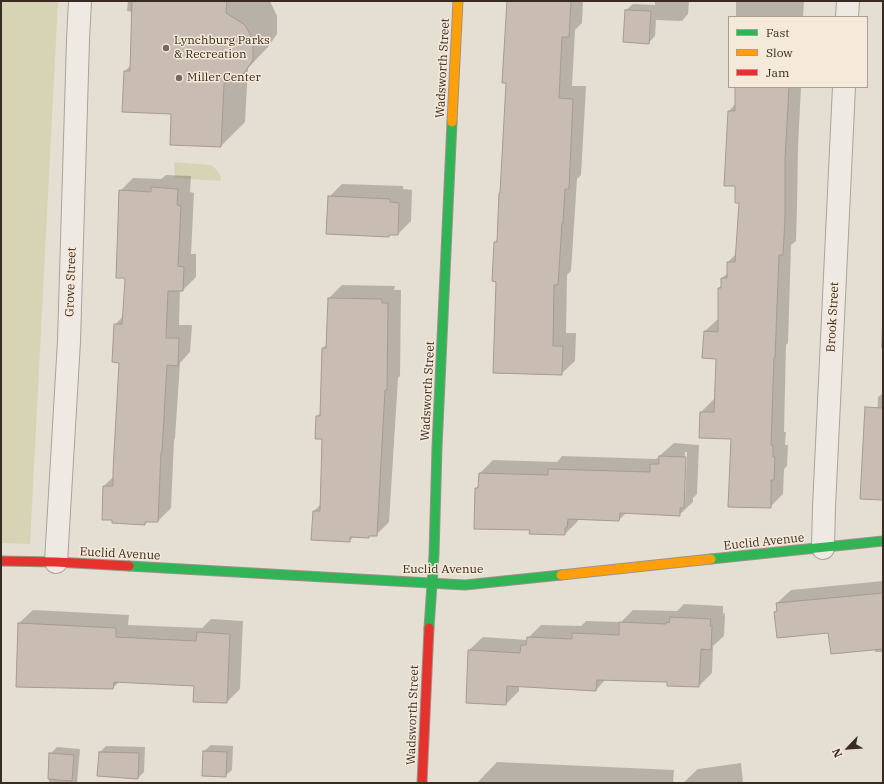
<!DOCTYPE html>
<html>
<head>
<meta charset="utf-8">
<style>
	body { margin:0 }
	#map { position:relative; width:884px; height:784px; overflow:hidden; background:#e5ded2; font-family:"IBM Plex Serif",serif }
	canvas { display:block }
	.frame { position:absolute; inset:0; border:2px solid #3a2b22; pointer-events:none }
	.legend { position:absolute; left:728px; top:16px; width:140px; height:72px; box-sizing:border-box; background:#f5ead9; border:1px solid #aa9e90; margin:0; padding:5px 7px; list-style:none; font-size:12px; color:#3a2b22 }
	.legend li { display:flex; align-items:center; gap:8px; height:20px }
	.legend b { width:20px; border:1px solid #aa9e90 }
	.north { position:absolute; left:828px; top:728px; width:40px; height:40px; -webkit-text-stroke:3px #f5ead9; paint-order:stroke; rotate:245deg; font-size:11px; font-weight:700; line-height:16px; text-align:center; color:#3a2b22 }
	.north::after { content:''; display:block; margin:auto; width:14px; height:18px; background:#3a2b22; clip-path:polygon(50% 0,100% 100%,50% 72%,0 100%) }
</style>
</head>
<body>
<div id="map">
<canvas width="884" height="784"></canvas>
<div class="frame"></div>
<ul class="legend">
<li><b style="height:5px;background:#30b455"></b>Fast</li>
<li><b style="height:5px;background:#ff9f0a"></b>Slow</li>
<li><b style="height:5px;background:#e5322d"></b>Jam</li>
</ul>
<div class="north">N</div>
</div>
<script>
const ctx = document.querySelector('canvas').getContext('2d');
ctx.lineJoin = 'round';
function fill(path, color) {
  ctx.fillStyle = color;
  ctx.fill(path, 'evenodd');
}
function toPath(rows) {
  const path = new Path2D();
  for (const r of rows) {
    path.moveTo(r[0], r[1]);
    for (let i = 2; i < r.length; i += 2) path.lineTo(r[i], r[i + 1]);
  }
  return path;
}
function strokePath(path, color, width, dash) {
  ctx.strokeStyle = color;
  ctx.lineWidth = width;
  ctx.lineCap = dash ? 'butt' : 'round';
  ctx.setLineDash(dash || []);
  ctx.stroke(path);
}
function label(font, color, halo, rows, align = 'center') {
  ctx.font = font + ' "IBM Plex Serif",serif';
  ctx.lineWidth = 3;
  ctx.setLineDash([]);
  ctx.textBaseline = 'middle';
  ctx.strokeStyle = halo;
  ctx.fillStyle = color;
  for (const [text, x, y, turn = 0] of rows) {
    ctx.save();
    ctx.translate(x, y);
    ctx.rotate((+turn || 0) * Math.PI / 180);
    ctx.textAlign = isNaN(turn) ? turn : align;
    if (halo) ctx.strokeText(text, 0, 0);
    ctx.fillText(text, 0, 0);
    ctx.restore();
  }
}
fill(toPath([
	[1,1,58,1,30,544,1,543],
	[174,162,211,165,214,167,221,176,221,181,175,178]
]), '#d7d4b5');
fill(toPath([
	[128,1,270,1,277,16,277,34,268,47,248,68,245,122,221,146,172,113,125,71,131,65,133,12,127,11],
	[508,1,583,1,582,23,575,30,572,86,586,86,581,175,577,179,571,271,567,275,566,333,576,333,575,361,561,374,498,281,495,242,498,239,507,82],
	[655,1,689,1,688,14,682,21,656,20,655,36,648,43,626,10,633,4,655,5],
	[736,1,804,1,803,17,736,17],
	[738,87,801,87,798,147,797,205,796,241,791,245,788,343,786,345,784,432,786,432,785,445,788,445,787,466,784,469,783,494,770,507,732,438,701,412,714,399,715,399,717,358,703,357,705,331,719,318,719,288,722,285,722,278,728,273,728,262,737,253,740,202,736,186,729,111,736,103],
	[166,175,191,176,190,192,194,193,191,254,196,254,196,277,183,290,180,290,179,325,192,325,190,352,180,363,175,438,174,440,171,508,158,521,148,521,145,524,103,519,104,486,114,476,120,362,115,325,124,315,126,280,120,191,133,178,161,179],
	[342,184,403,186,403,189,412,190,411,221,398,234,390,234,388,236,329,197],
	[883,276,883,299,882,299],
	[342,285,395,286,394,290,401,290,400,376,398,378,389,522,376,535,371,535,369,537,355,536,349,541,314,511,321,504,323,438,316,438,317,416,321,413,323,348,327,344,329,298],
	[883,301,883,348,881,348],
	[883,393,883,499,877,434,878,397],
	[674,443,699,445,697,494,693,498,693,502,679,515,626,513,619,520,578,519,578,521,565,534,531,529,476,488,479,485,480,473,493,460,557,462,562,456,656,459],
	[685,452,687,452,685,503,683,503],
	[883,581,883,652,875,652,875,649,775,612,778,609,777,603,791,590],
	[684,604,723,606,723,613,725,614,724,636,713,646,712,673,699,686,668,681,606,679,596,690,519,686,519,691,506,704,469,650,483,637,527,640,528,638,541,625,581,626,586,621,621,622,633,610,677,611],
	[33,610,129,615,128,625,202,628,211,619,243,621,240,689,227,702,195,685,120,681,113,688,19,623],
	[211,745,233,746,232,770,225,776,204,751],
	[106,746,145,747,144,772,138,778,100,752],
	[57,747,80,749,77,783,49,783,50,754],
	[497,762,674,770,673,783,477,783],
	[741,763,743,783,683,783,698,769]
]), '#0003');
const building = toPath([
	[132,1,227,1,226,13,245,25,253,40,253,60,244,73,224,84,221,147,170,145,171,114,122,112,124,71,130,71,132,1],
	[507,1,571,1,569,37,562,37,559,98,573,99,569,189,565,189,563,223,562,223,558,285,554,285,553,346,563,346,562,375,493,373,496,282,492,281,494,242,497,242,499,193,500,193,506,83,502,83,507,1],
	[625,10,651,11,649,44,623,42,625,10],
	[735,87,789,87,785,160,785,219,783,255,779,255,775,358,774,358,771,445,773,445,773,457,775,457,774,480,771,480,771,508,728,507,731,439,699,438,700,412,714,412,716,359,702,358,704,331,718,332,718,288,721,288,721,278,727,278,727,262,735,262,739,203,735,203,735,186,724,186,728,111,735,111,735,87],
	[151,187,178,189,177,205,181,206,178,266,184,267,183,291,168,291,166,338,179,338,178,366,167,365,162,452,161,452,158,522,145,522,145,525,112,523,112,520,102,520,103,486,113,486,113,471,119,363,112,362,114,324,122,324,125,280,124,278,116,278,119,190,151,192,151,187],
	[328,196,390,199,390,202,399,203,398,235,389,235,389,237,326,234,328,196],
	[328,298,382,299,382,303,388,303,387,390,385,390,377,536,369,536,369,538,350,537,350,542,311,540,313,511,320,511,322,439,315,439,316,416,320,416,322,348,326,348,328,298],
	[865,407,883,408,883,500,860,499,865,407],
	[659,456,686,457,684,508,680,508,680,516,620,513,619,521,568,519,567,528,565,528,565,535,529,534,530,530,474,529,475,488,478,488,479,473,548,475,548,469,650,472,650,464,659,464,659,456],
	[883,593,883,649,831,654,828,633,777,638,774,612,777,611,776,603,883,593],
	[670,617,711,619,710,626,712,626,711,650,701,649,699,687,667,686,667,682,597,680,596,691,507,686,506,705,466,703,468,650,520,653,521,645,526,645,527,637,572,639,572,633,619,635,619,622,666,624,666,622,669,623,670,617],
	[18,623,116,628,116,637,196,641,197,632,230,634,227,703,193,702,194,686,114,682,113,689,16,687,18,623],
	[203,751,227,752,226,777,202,776,203,751],
	[99,752,139,753,138,779,97,776,99,752],
	[49,753,74,755,72,781,48,779,49,753]
]);
fill(building, '#c9bcb3');
strokePath(building, '#a69a91', 1);
const street = toPath([
	[847,17,848,1],
	[823,548,824,507,844,87],
	[56,562,69,341,78,40,80,1]
]);
const fast = toPath([
	[711,559,883,541],
	[129,566,465,585,561,575],
	[429,628,434,555,437,447,452,122]
]);
const slow = toPath([
	[452,122,458,1],
	[561,575,711,559]
]);
const jam = toPath([
	[1,561,56,562,129,566],
	[422,783,429,628]
]);
strokePath(street, '#aba39a', 24);
strokePath(fast, '#9b938a', 11);
strokePath(slow, '#9b938a', 11);
strokePath(jam, '#9b938a', 11);
strokePath(street, '#eee9e3', 22);
strokePath(fast, '#30b455', 9);
strokePath(slow, '#ff9f0a', 9);
strokePath(jam, '#e5322d', 9);
for (const [x, y, r, color] of [
	[166,48,4,"#766a60"],
	[179,78,4,"#766a60"]
]) {
  const dot = new Path2D();
  dot.arc(x, y, r, 0, 2 * Math.PI);
  ctx.fillStyle = color;
  ctx.fill(dot);
  strokePath(dot, '#f5ead9', 1.5);
}
label('12px', '#3a2b22', '#f5ead9', [
	["Lynchburg Parks",174,41],
	["& Recreation",174,55],
	["Miller Center",187,78]
], 'left');
label('12px', '#3a2b22', '#f5ead9', [
	["Wadsworth Street",443,68,-87],
	["Grove Street",71,282,-88],
	["Brook Street",833,317,-87],
	["Wadsworth Street",428,391,-87],
	["Euclid Avenue",764,542,-6],
	["Euclid Avenue",120,554,3],
	["Euclid Avenue",443,570],
	["Wadsworth Street",413,715,-88]
]);
</script>
</body>
</html>
